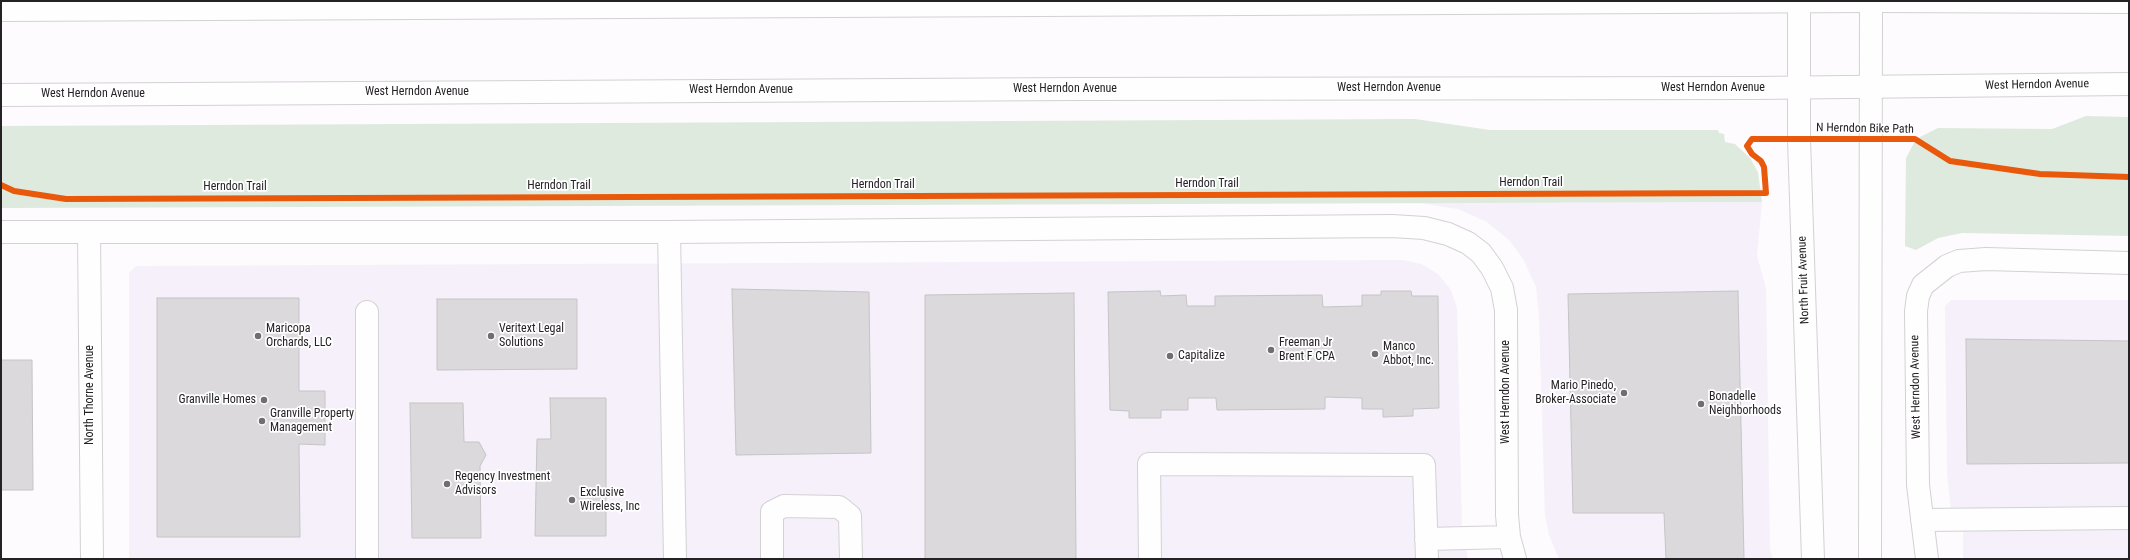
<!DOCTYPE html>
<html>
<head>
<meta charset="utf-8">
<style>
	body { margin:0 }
	#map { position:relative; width:2130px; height:560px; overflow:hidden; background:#fdfbfd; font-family:"Roboto Condensed",sans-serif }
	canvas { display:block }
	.frame { position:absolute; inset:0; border:2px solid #252225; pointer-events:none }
</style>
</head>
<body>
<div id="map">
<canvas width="2130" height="560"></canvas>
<div class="frame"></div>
</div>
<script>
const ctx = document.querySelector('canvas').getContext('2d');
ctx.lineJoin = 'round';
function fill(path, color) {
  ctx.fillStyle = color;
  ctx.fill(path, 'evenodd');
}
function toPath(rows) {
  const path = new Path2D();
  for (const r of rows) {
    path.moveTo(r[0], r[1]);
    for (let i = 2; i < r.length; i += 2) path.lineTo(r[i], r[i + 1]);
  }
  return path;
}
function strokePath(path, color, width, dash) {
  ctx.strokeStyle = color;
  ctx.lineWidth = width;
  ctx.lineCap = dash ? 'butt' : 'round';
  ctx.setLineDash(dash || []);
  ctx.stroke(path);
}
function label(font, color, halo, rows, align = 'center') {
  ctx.font = font + ' "Roboto Condensed",sans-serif';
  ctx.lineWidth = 3.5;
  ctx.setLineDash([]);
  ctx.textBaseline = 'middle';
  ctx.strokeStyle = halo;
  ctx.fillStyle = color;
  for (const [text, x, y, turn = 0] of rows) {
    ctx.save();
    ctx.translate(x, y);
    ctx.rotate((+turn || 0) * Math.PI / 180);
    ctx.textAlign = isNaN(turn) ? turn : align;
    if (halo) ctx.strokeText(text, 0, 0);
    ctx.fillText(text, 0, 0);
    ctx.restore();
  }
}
fill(toPath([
	[1762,202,1757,256,1766,288,1770,549,1773,559,1559,559,1549,535,1545,516,1539,317,1536,287,1523,259,1510,241,1487,222,1458,209,1420,203],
	[1403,260,1421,264,1438,274,1451,290,1457,308,1462,525,1468,559,129,559,129,273,136,266],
	[1951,300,2129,300,2129,559,1963,559,1963,511,1951,511,1947,474,1945,306]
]), '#f5f0fa');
fill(toPath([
	[2086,116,2129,117,2129,236,1962,233,1938,238,1916,250,1905,246,1906,158,1916,139,1938,128,2052,129],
	[1415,119,1490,130,1718,130,1719,133,1724,134,1725,142,1735,144,1750,158,1758,172,1762,202,1,208,1,126]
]), '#deeade');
const building = toPath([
	[732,289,869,292,871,453,736,455,732,289],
	[1160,291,1161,296,1186,295,1187,306,1215,306,1215,296,1322,295,1323,307,1362,306,1362,295,1381,295,1381,291,1411,291,1412,296,1438,296,1439,408,1413,409,1413,416,1383,417,1383,409,1362,409,1362,398,1325,397,1325,409,1217,410,1216,398,1188,398,1188,410,1161,410,1161,418,1129,418,1129,411,1110,410,1108,292,1160,291],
	[1738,291,1744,559,1666,559,1664,513,1573,513,1568,294,1738,291],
	[1074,293,1076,559,925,559,925,295,1074,293],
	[157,298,299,298,299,391,325,391,325,445,299,444,300,537,157,537,157,298],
	[437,299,577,299,577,369,437,370,437,299],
	[1966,339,2129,341,2129,463,1967,464,1966,339],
	[1,360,32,360,33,490,1,490,1,360],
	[550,398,606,398,606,536,535,536,537,439,551,439,550,398],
	[410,403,463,403,464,442,479,442,486,455,480,466,481,538,412,538,410,403]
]);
fill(building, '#dbd9dc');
strokePath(building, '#c6c4c6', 1);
const minor = toPath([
	[1799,1,1799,139,1813,559],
	[1,232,669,232,1392,226,1424,228,1448,234,1468,243,1481,253,1492,268,1502,288,1506,310,1507,515,1509,537,1515,559],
	[89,232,92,559],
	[669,232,675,559],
	[367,312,367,559],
	[1922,520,2129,518],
	[1426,539,1509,537],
	[772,559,772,512,784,506,839,507,850,516,851,559],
	[1150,559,1149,464,1424,465,1427,559],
	[1870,559,1871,1],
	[1927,559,1918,485,1916,311,1918,296,1923,285,1947,266,1959,261,1986,259,2129,263]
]);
const major = toPath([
	[1,10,1871,1,2129,2],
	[1,95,1077,89,1754,88,2129,84]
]);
strokePath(minor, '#d3d1d3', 24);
strokePath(major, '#d3d1d3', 24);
strokePath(minor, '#fffeff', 22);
strokePath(major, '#fffeff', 22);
strokePath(toPath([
	[1,185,14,191,66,199,1766,193,1764,167,1761,161,1752,154,1747,146,1752,139,1915,139,1950,161,2040,174,2129,177]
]), '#e8590c', 6);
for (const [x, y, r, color] of [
	[258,336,4,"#716e71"],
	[491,336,4,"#716e71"],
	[1271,350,4,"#716e71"],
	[1375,354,4,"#716e71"],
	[1170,356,4,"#716e71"],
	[1624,393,4,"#716e71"],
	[264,400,4,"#716e71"],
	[1701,404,4,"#716e71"],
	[262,421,4,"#716e71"],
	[447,484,4,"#716e71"],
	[572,500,4,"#716e71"]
]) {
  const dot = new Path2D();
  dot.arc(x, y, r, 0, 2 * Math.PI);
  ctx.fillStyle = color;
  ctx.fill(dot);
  strokePath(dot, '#fff', 1.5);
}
label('12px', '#252225', '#fff', [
	["West Herndon Avenue",2037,85,-1],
	["West Herndon Avenue",1389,88],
	["West Herndon Avenue",1713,88],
	["West Herndon Avenue",1065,89],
	["West Herndon Avenue",741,90],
	["West Herndon Avenue",417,92],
	["West Herndon Avenue",93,94],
	["N Herndon Bike Path",1865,129,1],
	["Herndon Trail",1531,183],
	["Herndon Trail",1207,184],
	["Herndon Trail",883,185],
	["Herndon Trail",559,186],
	["Herndon Trail",235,187],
	["North Fruit Avenue",1804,280,-92],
	["West Herndon Avenue",1916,387,-91],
	["West Herndon Avenue",1506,392,-90],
	["North Thorne Avenue",90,395,-90]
]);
label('12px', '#252225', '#fff', [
	["Maricopa",266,329],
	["Orchards, LLC",266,343],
	["Veritext Legal",499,329],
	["Solutions",499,343],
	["Freeman Jr",1279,343],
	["Brent F CPA",1279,357],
	["Manco",1383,347],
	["Abbot, Inc.",1383,361],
	["Capitalize",1178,356],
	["Mario Pinedo,",1616,386,"right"],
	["Broker-Associate",1616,400,"right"],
	["Bonadelle",1709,397],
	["Neighborhoods",1709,411],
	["Granville Homes",256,400,"right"],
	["Granville Property",270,414],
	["Management",270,428],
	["Regency Investment",455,477],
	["Advisors",455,491],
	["Exclusive",580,493],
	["Wireless, Inc",580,507]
], 'left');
</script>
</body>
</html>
